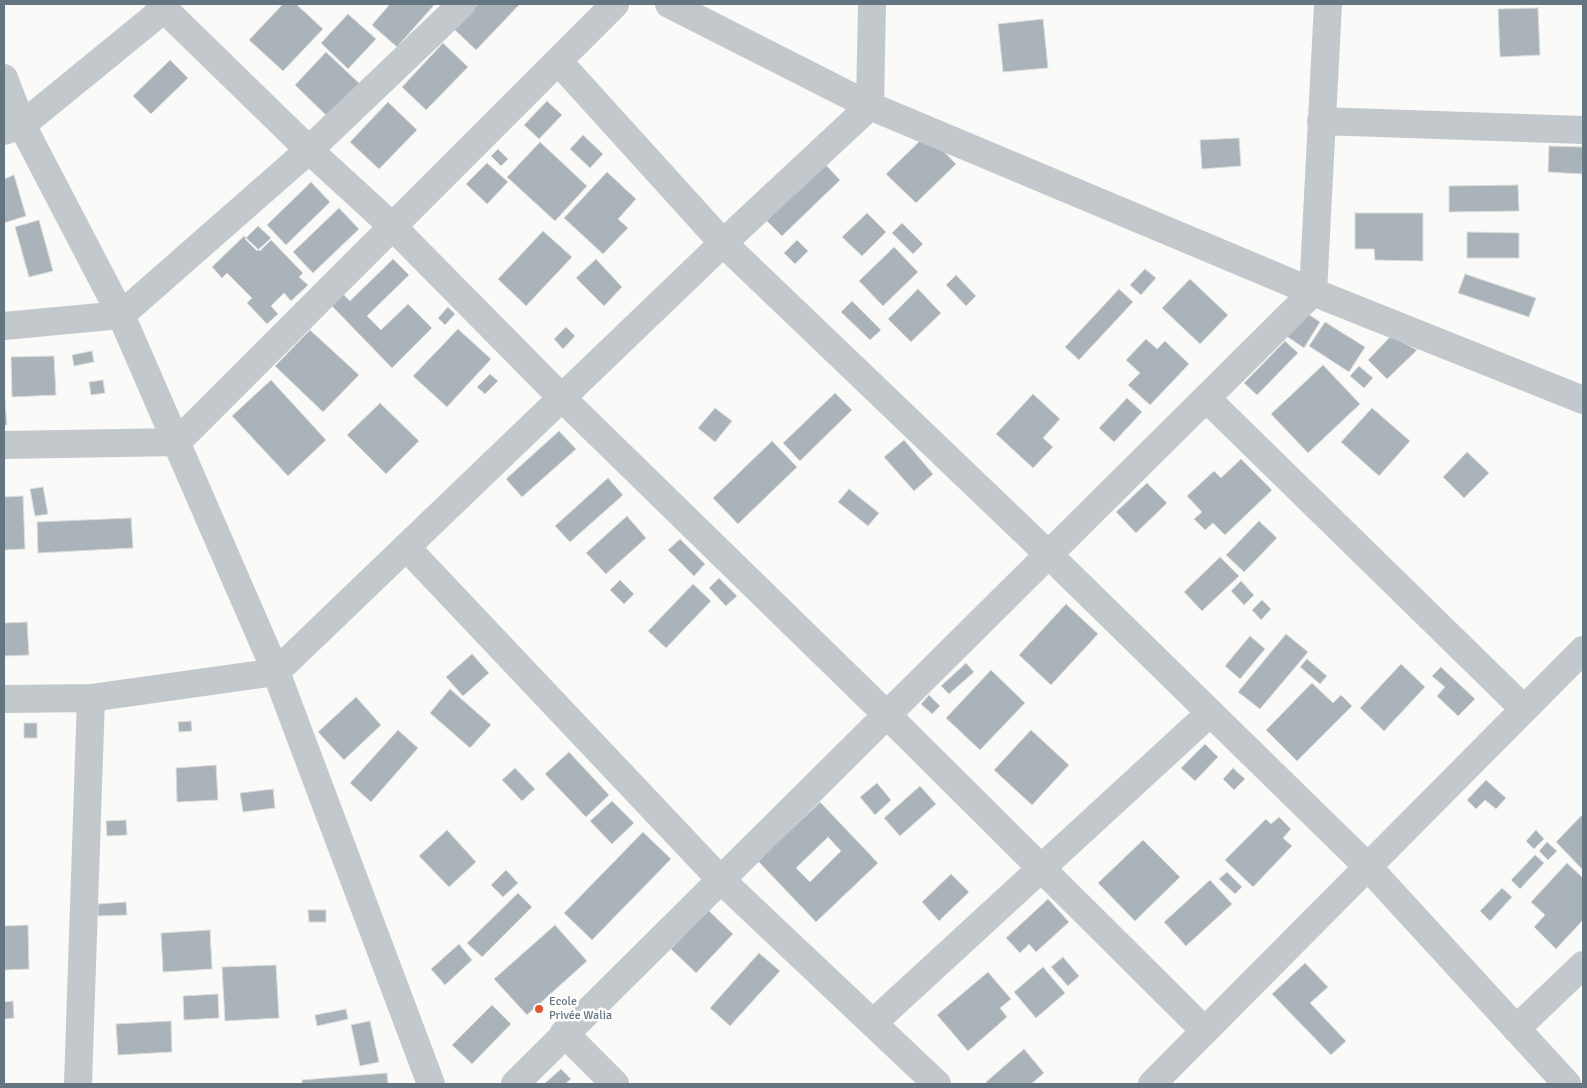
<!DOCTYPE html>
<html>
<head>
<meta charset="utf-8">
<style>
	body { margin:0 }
	#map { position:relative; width:1587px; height:1088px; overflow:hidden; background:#fafaf8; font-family:Signika,sans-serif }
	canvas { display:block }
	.frame { position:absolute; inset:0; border:5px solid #657683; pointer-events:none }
</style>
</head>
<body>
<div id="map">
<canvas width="1587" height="1088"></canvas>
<div class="frame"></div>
</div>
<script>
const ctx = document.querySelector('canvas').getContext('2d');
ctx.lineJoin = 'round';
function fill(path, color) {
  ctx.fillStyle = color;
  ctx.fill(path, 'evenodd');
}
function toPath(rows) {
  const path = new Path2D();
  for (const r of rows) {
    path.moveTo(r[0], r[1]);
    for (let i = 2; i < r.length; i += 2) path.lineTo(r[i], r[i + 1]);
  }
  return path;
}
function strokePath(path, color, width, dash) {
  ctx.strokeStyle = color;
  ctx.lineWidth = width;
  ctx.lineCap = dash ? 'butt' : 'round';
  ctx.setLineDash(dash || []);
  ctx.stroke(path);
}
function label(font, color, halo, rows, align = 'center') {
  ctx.font = font + ' Signika,sans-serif';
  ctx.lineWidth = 5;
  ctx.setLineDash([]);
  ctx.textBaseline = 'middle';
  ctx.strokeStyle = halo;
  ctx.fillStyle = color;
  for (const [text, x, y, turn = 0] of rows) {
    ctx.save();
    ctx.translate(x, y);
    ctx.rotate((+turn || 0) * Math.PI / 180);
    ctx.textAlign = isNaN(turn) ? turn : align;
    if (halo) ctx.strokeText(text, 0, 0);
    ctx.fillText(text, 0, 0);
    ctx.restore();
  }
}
const building = toPath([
	[283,4,296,4,323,29,283,71,249,40,283,4],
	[390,4,435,4,397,47,372,25,390,4],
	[478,4,520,4,476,50,454,29,478,4],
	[1538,8,1540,55,1500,57,1498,9,1538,8],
	[348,14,376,39,348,69,321,43,348,14],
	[1043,19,1048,68,1003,72,998,24,1043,19],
	[443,43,468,67,426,110,402,87,443,43],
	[326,52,361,85,330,119,295,85,326,52],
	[170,60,188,78,151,114,133,96,170,60],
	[547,101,562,115,539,139,524,125,547,101],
	[388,102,417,130,379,169,350,142,388,102],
	[927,134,956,164,916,203,886,174,927,134],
	[583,135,603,154,590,168,570,149,583,135],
	[1239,138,1241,166,1202,169,1200,140,1239,138],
	[540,142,587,186,555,221,507,177,540,142],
	[1549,146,1583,147,1582,174,1548,172,1549,146],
	[498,149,508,159,501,166,491,156,498,149],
	[487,163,508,182,487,204,466,184,487,163],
	[824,163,840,180,782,236,766,220,824,163],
	[607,172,636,199,618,219,628,228,603,254,564,218,607,172],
	[14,175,26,216,4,223,4,179,14,175],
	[311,182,330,202,286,245,267,225,311,182],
	[1518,185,1519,211,1449,212,1449,186,1518,185],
	[339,208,359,229,313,273,293,252,339,208],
	[867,213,886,232,862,256,842,237,867,213],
	[1355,213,1423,213,1423,261,1375,260,1374,249,1355,249,1355,213],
	[39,220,53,271,29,277,15,227,39,220],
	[902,223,923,244,913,254,892,233,902,223],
	[258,226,271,238,257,251,245,239,258,226],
	[543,231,572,257,526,306,498,279,543,231],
	[1467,232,1519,233,1519,258,1467,258,1467,232],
	[244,236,260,251,271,240,303,273,299,277,308,285,291,301,284,293,271,306,278,314,267,324,247,303,252,298,227,273,222,278,212,267,244,236],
	[797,240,808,251,795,264,784,253,797,240],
	[894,247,918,272,883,306,859,281,894,247],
	[393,259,409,275,367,316,381,330,408,304,432,328,392,368,331,305,343,294,350,301,393,259],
	[596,259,622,287,604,306,576,278,596,259],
	[1145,269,1156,278,1141,295,1130,285,1145,269],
	[1465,274,1536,298,1529,317,1458,293,1465,274],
	[956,275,976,296,966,306,946,285,956,275],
	[1190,279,1228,315,1200,344,1162,308,1190,279],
	[918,289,941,313,911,342,888,319,918,289],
	[1119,289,1133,302,1079,360,1065,347,1119,289],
	[852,301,881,330,870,340,841,312,852,301],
	[448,307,455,314,445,325,438,318,448,307],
	[1299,308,1320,322,1304,348,1282,333,1299,308],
	[1325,322,1365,347,1349,372,1309,346,1325,322],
	[566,327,575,336,563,349,554,339,566,327],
	[458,329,491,359,447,407,413,376,458,329],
	[310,330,359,375,323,412,275,366,310,330],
	[1391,336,1417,350,1387,379,1368,360,1391,336],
	[1146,339,1157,349,1165,341,1189,364,1150,405,1128,385,1140,373,1126,360,1146,339],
	[1285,341,1298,353,1257,395,1244,383,1285,341],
	[92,351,94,362,74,366,72,355,92,351],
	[54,356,56,395,12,397,11,357,54,356],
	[1323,365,1360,404,1308,453,1271,414,1323,365],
	[1359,366,1373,378,1364,388,1350,376,1359,366],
	[490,374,498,381,485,394,477,387,490,374],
	[103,380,105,393,91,395,89,382,103,380],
	[271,380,326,440,288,476,232,416,271,380],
	[4,389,7,425,4,425,4,389],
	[835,393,852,410,800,461,783,443,835,393],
	[1033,394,1060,419,1043,438,1053,447,1033,468,996,434,1033,394],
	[1127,398,1142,412,1114,442,1099,428,1127,398],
	[380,403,419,441,386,474,347,435,380,403],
	[715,408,732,421,715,442,698,428,715,408],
	[1372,408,1410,441,1379,476,1341,442,1372,408],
	[559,431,576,449,522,497,506,479,559,431],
	[904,440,933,474,914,491,884,457,904,440],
	[772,441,797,467,738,524,713,498,772,441],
	[1467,452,1489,473,1464,498,1443,477,1467,452],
	[1241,459,1272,490,1225,535,1213,523,1205,530,1194,519,1202,512,1187,496,1214,471,1221,478,1241,459],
	[608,478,623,495,570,542,555,526,608,478],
	[1147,483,1167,503,1136,533,1116,512,1147,483],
	[43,487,48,514,35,516,30,489,43,487],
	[849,489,879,513,868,526,838,502,849,489],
	[23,496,25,549,4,550,4,497,23,496],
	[627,516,646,538,606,574,586,553,627,516],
	[131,518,133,548,38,553,37,522,131,518],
	[1259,521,1277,538,1244,572,1226,555,1259,521],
	[680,539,705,564,694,576,668,550,680,539],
	[1220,557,1239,576,1202,611,1184,592,1220,557],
	[719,578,737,596,726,606,709,588,719,578],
	[620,580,634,594,624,604,610,590,620,580],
	[1241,581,1254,595,1244,605,1231,591,1241,581],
	[693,584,711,601,666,648,648,631,693,584],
	[1262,600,1271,609,1261,620,1252,610,1262,600],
	[1066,604,1098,634,1051,685,1019,655,1066,604],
	[27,622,29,655,4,656,4,623,27,622],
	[1286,634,1308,652,1260,709,1238,692,1286,634],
	[1250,636,1265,649,1240,679,1225,666,1250,636],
	[472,654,489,673,463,696,446,677,472,654],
	[1307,659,1327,676,1320,684,1300,667,1307,659],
	[966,663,974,672,949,694,941,686,966,663],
	[1401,664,1425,687,1384,731,1360,708,1401,664],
	[1441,667,1475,699,1458,716,1437,696,1445,687,1432,676,1441,667],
	[991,670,1025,703,980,750,946,718,991,670],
	[1312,683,1333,703,1341,695,1352,706,1297,761,1266,730,1312,683],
	[450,689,491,725,470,748,430,713,450,689],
	[929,695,940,706,932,714,921,704,929,695],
	[356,697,381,725,344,760,318,732,356,697],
	[191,721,192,731,179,732,178,722,191,721],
	[24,723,37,723,37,738,24,738,24,723],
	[398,730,418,748,371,802,350,783,398,730],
	[1031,730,1069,765,1032,805,994,770,1031,730],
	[1205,744,1218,757,1195,781,1181,768,1205,744],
	[569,752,609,795,586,817,545,774,569,752],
	[216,765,218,800,177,802,176,768,216,765],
	[515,768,535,789,522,801,502,780,515,768],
	[1233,768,1245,779,1234,790,1223,779,1233,768],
	[1486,780,1506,798,1496,809,1485,800,1476,809,1467,800,1486,780],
	[877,783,891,800,875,815,860,797,877,783],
	[920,786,936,804,900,836,884,818,920,786],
	[273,789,275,808,243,812,240,793,273,789],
	[612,801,634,823,612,844,590,821,612,801],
	[820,802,878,863,816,922,758,861,820,802],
	[828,837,841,851,810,882,796,868,828,837],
	[1583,814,1583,870,1556,842,1583,814],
	[1279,817,1291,829,1283,838,1292,846,1253,887,1225,860,1266,819,1271,824,1279,817],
	[126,820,127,835,107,836,106,821,126,820],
	[447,830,476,862,449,887,419,856,447,830],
	[1536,830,1544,839,1534,849,1526,841,1536,830],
	[643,832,671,859,592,940,564,913,643,832],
	[1143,840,1180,877,1135,921,1098,883,1143,840],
	[1547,842,1557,851,1548,860,1539,851,1547,842],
	[1535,855,1544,863,1520,889,1511,880,1535,855],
	[1567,863,1583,878,1583,920,1556,949,1534,927,1545,915,1531,902,1567,863],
	[506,870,518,883,503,897,491,885,506,870],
	[1227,872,1242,887,1235,894,1219,879,1227,872],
	[951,874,969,892,939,921,922,902,951,874],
	[1210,880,1232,904,1186,946,1164,922,1210,880],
	[1502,888,1512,897,1490,921,1480,911,1502,888],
	[518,893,532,907,482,957,467,943,518,893],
	[1048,899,1069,922,1036,952,1029,944,1020,953,1006,938,1048,899],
	[126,902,127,915,98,916,98,904,126,902],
	[308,910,326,910,326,922,309,922,308,910],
	[708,910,733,934,696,973,671,949,708,910],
	[28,925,29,969,4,970,4,926,28,925],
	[555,925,587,961,527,1015,494,979,555,925],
	[210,930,212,969,163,972,161,933,210,930],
	[459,944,472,960,445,985,431,969,459,944],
	[759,953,780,971,730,1026,710,1008,759,953],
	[1063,957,1079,976,1068,986,1051,967,1063,957],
	[1305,963,1328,987,1310,1003,1346,1041,1331,1055,1272,994,1305,963],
	[276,965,279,1018,225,1021,222,967,276,965],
	[1043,967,1065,993,1036,1018,1014,992,1043,967],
	[988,972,1011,999,1000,1008,1007,1017,968,1051,937,1015,988,972],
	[218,994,219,1018,184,1020,183,996,218,994],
	[13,1001,14,1018,4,1019,4,1002,13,1001],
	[492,1005,511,1024,472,1064,452,1045,492,1005],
	[346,1009,348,1019,317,1026,315,1015,346,1009],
	[171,1021,172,1052,118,1055,116,1024,171,1021],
	[370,1021,379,1062,360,1066,351,1025,370,1021],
	[1024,1049,1044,1073,1031,1084,988,1084,986,1082,1024,1049],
	[561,1069,571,1079,565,1084,544,1084,561,1069],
	[387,1073,388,1084,302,1084,302,1080,387,1073]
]);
fill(building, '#aab3b9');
strokePath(building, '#dcdcda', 1);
strokePath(toPath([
	[159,4,309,150,392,226,562,398,886,714,1205,1031],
	[669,4,870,106,1313,292,1583,400],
	[558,61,723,243,1048,554,1368,867,1567,1084],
	[4,78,22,125,121,315,276,672,431,1084],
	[1321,121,1583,130],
	[4,131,22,125,163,10,167,4],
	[4,326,121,315,309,150,462,4],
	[1206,398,1524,709],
	[4,445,177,442,615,4],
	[406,547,720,879,937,1084],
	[4,699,91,698,276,672,723,243,870,106,872,4],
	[873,1023,1210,713],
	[1516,1029,1583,965],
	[564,1033,615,1084],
	[78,1084,91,698],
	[515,1084,1313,292,1328,4],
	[1152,1084,1583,650]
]), '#c3c8cc', 28);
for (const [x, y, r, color] of [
	[539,1009,5,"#e4572e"]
]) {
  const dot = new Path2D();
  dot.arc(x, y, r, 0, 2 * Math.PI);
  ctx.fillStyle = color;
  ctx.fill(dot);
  strokePath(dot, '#fff', 2);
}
label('12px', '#657683', '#fff', [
	["Ecole",549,1002],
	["Privée Walia",549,1016]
], 'left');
</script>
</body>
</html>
